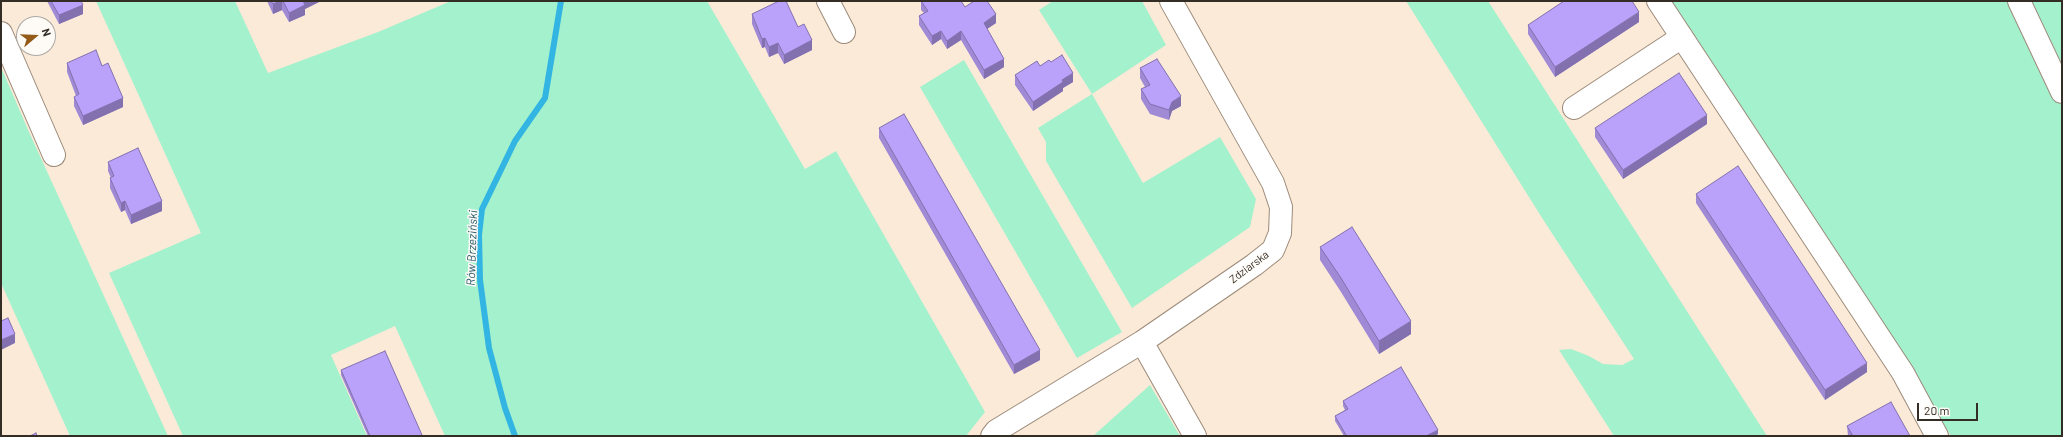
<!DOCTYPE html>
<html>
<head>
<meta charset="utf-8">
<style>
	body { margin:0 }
	#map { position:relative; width:2063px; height:437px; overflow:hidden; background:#fcead8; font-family:Barlow,sans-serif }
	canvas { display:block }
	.frame { position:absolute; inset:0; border:2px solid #342d26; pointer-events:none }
	.north { position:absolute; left:16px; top:16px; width:40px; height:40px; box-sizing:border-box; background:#fefaf6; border:1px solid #ada8a3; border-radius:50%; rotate:71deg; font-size:11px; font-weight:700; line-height:16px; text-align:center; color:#342d26 }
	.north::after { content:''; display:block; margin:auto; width:14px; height:18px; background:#945b18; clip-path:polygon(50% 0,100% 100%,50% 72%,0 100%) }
	.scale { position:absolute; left:1917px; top:403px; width:61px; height:18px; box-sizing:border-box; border:2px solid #342d26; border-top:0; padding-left:5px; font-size:12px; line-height:14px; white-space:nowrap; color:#342d26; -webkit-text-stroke:3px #fefaf6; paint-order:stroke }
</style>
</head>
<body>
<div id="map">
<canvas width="2063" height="437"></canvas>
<div class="frame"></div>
<div class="north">N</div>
<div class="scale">20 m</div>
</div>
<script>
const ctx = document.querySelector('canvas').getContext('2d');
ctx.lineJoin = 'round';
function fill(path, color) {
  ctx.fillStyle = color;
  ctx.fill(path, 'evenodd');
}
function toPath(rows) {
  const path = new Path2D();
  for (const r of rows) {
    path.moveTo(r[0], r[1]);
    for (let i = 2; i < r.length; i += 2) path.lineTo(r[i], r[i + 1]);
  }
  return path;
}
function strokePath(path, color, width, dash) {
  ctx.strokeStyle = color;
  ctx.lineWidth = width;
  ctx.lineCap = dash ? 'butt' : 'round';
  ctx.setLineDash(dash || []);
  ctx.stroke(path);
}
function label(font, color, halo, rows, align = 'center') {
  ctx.font = font + ' Barlow,sans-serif';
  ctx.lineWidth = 3;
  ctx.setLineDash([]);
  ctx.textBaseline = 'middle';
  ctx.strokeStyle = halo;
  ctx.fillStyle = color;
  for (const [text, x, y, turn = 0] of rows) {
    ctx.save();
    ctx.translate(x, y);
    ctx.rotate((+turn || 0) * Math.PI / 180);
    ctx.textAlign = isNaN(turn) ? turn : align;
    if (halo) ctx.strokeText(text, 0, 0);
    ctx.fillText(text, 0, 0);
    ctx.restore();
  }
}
fill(toPath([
	[96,1,235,1,268,73,378,32,451,1,707,1,805,169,836,151,985,412,966,436,445,436,395,326,331,355,367,436,183,436,109,273,201,233],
	[1053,1,1142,1,1166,45,1092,94,1143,183,1220,137,1256,199,1250,227,1132,308,1046,161,1046,142,1038,128,1092,94,1039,10],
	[1406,1,1488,1,1767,436,1614,436,1559,350,1571,349,1589,356,1603,364,1622,365,1634,359,1544,221],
	[1666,1,2012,1,2062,106,2062,436,1951,436],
	[2029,1,2062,1,2062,69],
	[964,60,1122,332,1077,358,920,87],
	[1,67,29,132,168,436,70,436,1,283],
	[1150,385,1180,436,1093,436]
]), '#a4f1cd');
strokePath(toPath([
	[515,436,505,408,489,348,480,280,479,235,482,209,515,141,545,98,561,1]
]), '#32b5e2', 6);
const minor = toPath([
	[828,1,844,32],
	[1658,1,1903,373,1937,436],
	[2019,1,2062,92],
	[1,33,54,155],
	[1574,108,1682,37],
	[1142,342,1195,436],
	[992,436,996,431,1142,342,1254,265,1273,250,1280,233,1281,207,1273,183,1171,1]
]);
strokePath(minor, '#9c8b7a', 24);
strokePath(minor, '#fff', 22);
fill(toPath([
	[47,1,81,1,83,14,59,24],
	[267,1,321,1,305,9,305,15,289,22,282,10,273,14],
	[921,1,965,7,996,23,987,29,1004,67,984,79,961,40,947,49,941,39,932,45,919,25,919,16,924,13,921,10],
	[752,14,798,27,812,50,784,64,778,53,769,57,765,47,762,48,752,24],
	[1639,22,1555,77,1528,34,1528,25],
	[1051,62,1073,82,1063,88,1063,91,1033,111,1015,85,1015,75],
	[67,63,102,66,123,107,83,125,74,106,74,97,76,96,67,72],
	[1140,68,1181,106,1172,111,1169,120,1150,114,1141,99,1141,89,1145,87,1140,78],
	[1707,124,1623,179,1595,137,1595,128],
	[879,128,1040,360,1014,374,879,138],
	[108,162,162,211,131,224,125,210,121,212,110,188,110,178,111,178,108,171],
	[1696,194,1867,372,1825,400,1696,203],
	[1320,247,1411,334,1379,354,1341,292,1320,260],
	[341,370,422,436,368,436,341,375],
	[1343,401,1438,434,1435,436,1344,436,1335,421,1335,416,1345,410,1343,406],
	[1847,426,1910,436,1848,436]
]), '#a08ad6');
fill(toPath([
	[280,1,282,1,282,10,273,14,273,4],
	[303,1,321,1,305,9,305,15,289,22,289,13],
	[83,5,83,14,59,24,59,15],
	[1639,12,1639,22,1555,77,1555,67],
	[996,14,996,23,984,31,984,23],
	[941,31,941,39,932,45,932,36],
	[961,31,961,40,947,49,947,41],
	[765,38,765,47,762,48,762,39],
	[812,40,812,50,784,64,784,55],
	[778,43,778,53,769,57,769,47],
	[1004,59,1004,67,984,79,984,70],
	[1073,73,1073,82,1063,88,1063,91,1033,111,1033,102,1062,80],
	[1181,96,1181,106,1172,111,1169,120,1169,110,1172,102],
	[123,98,123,107,83,125,83,116],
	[1707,115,1707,124,1623,179,1623,170],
	[125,201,125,210,121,212,121,203],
	[162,201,162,211,131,224,131,215],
	[1411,321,1411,334,1379,354,1379,341],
	[15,334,15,343,1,350,1,340],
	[1040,350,1040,360,1014,374,1014,365],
	[1867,363,1867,372,1825,400,1825,390],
	[1438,430,1438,434,1435,436,1426,436]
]), '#8271ae');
const building = toPath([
	[51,1,81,1,83,5,59,15,51,1],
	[271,1,280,1,273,4,271,1],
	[283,1,303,1,305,5,289,13,283,1],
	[779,1,786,1,798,27,804,24,812,40,784,55,778,43,769,47,765,38,762,39,752,14,779,1],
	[921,1,961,1,965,7,974,1,987,1,996,14,984,23,1004,59,984,70,961,31,947,41,941,31,932,36,919,16,928,11,921,1],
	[1564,1,1632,1,1639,12,1555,67,1528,25,1564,1],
	[96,50,102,66,108,63,123,98,83,116,74,97,79,94,67,63,96,50],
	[1062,55,1073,73,1062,80,1063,82,1033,102,1015,75,1037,61,1040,66,1049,60,1051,62,1062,55],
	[1157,59,1181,96,1172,102,1169,110,1150,104,1141,89,1150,85,1140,68,1157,59],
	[1679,73,1707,115,1623,170,1595,128,1679,73],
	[904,114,1040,350,1014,365,879,128,904,114],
	[138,148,162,201,131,215,125,201,121,203,110,178,114,176,108,162,138,148],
	[1738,166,1867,363,1825,390,1696,194,1738,166],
	[1352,227,1411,321,1379,341,1341,278,1320,247,1352,227],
	[8,318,15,334,1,340,1,321,8,318],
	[385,351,422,435,419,436,370,436,341,370,385,351],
	[1401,367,1438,430,1426,436,1345,436,1346,435,1335,416,1348,409,1343,401,1401,367],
	[1891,402,1910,436,1853,436,1847,426,1891,402],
	[36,433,37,436,30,436,36,433]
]);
fill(building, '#baa1f9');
strokePath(building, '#8271ae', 1);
label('11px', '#342d26', '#fefaf6', [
	["Zdziarska",1249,267,-37]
]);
label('italic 12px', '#26586b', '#fefaf6', [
	["Rów Brzeziński",472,248,-88]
]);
</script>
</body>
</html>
